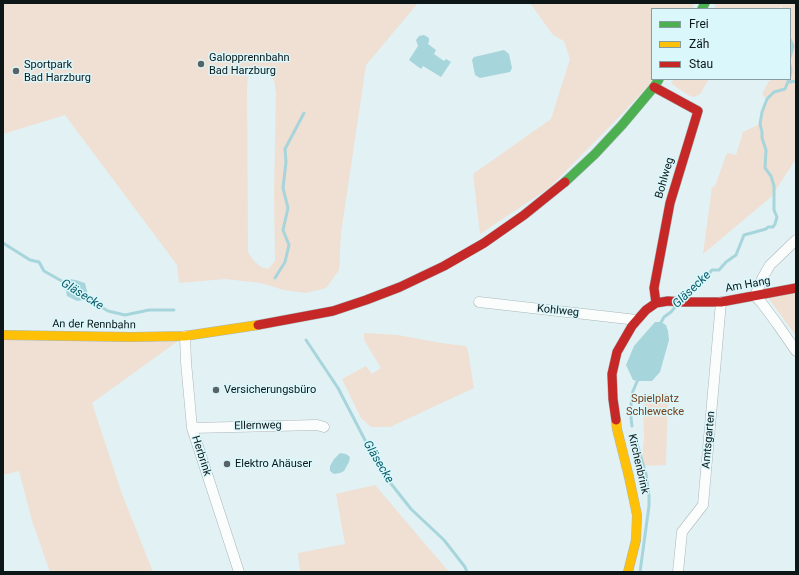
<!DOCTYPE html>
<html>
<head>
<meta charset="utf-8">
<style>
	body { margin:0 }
	#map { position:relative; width:799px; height:575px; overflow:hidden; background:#e2f1f4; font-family:Roboto,sans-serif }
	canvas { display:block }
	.frame { position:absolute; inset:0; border:4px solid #0d1718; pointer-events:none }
	.legend { position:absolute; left:651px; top:8px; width:140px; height:72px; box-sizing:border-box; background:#daf7fc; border:1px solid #889da1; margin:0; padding:5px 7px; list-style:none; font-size:12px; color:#0d1718 }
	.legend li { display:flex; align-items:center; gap:8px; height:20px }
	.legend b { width:20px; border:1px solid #889da1 }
</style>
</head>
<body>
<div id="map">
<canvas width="799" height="575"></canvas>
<div class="frame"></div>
<ul class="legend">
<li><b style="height:5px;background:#4caf50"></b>Frei</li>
<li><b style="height:5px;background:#ffc107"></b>Zäh</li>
<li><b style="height:5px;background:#c62828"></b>Stau</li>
</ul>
</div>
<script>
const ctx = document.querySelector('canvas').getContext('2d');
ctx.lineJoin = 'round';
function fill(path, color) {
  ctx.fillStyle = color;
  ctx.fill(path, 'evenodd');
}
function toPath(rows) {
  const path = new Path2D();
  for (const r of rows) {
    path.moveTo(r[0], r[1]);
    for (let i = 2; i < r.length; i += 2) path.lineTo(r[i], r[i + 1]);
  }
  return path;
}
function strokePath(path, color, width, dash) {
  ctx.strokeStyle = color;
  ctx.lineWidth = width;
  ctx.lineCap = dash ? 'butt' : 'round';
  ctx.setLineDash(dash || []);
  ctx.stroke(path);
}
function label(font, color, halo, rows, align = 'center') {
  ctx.font = font + ' Roboto,sans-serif';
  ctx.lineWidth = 3;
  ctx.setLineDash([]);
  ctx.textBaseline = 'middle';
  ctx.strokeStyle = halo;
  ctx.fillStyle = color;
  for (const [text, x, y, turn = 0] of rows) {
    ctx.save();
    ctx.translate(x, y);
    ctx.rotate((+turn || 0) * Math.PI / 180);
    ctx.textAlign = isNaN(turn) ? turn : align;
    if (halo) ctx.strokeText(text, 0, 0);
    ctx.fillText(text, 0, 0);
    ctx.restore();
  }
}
fill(toPath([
	[3,3,418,3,366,65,341,233,339,270,326,288,306,293,284,290,261,283,225,279,179,283,177,265,65,115,3,134],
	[263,70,274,80,276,93,274,193,275,261,268,269,261,267,253,260,248,252,247,89,248,75],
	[530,3,694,3,692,9,652,9,652,79,648,86,618,118,549,188,480,234,473,174,551,119,570,59,564,41,553,35],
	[714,3,796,3,796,159,771,197,703,254,712,187,715,186,727,153,736,155,743,132,760,124,762,112,767,99,762,94,769,81,773,79,790,79,790,9,782,9,782,6,778,9,716,9],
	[673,79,709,79,700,94,694,97,688,95,672,84],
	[796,290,796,336,767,296],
	[364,333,398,335,441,343,466,346,468,351,474,388,390,427,371,427,361,418,342,379,366,366,372,374,381,368,364,340],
	[3,335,185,336,92,403,122,494,153,572,50,572,32,521,19,471,3,475],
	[668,393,666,465,641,466,644,438,643,394],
	[375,485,449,572,300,572,298,553,345,544,336,494]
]), '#f0dfd3');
fill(toPath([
	[424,35,429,38,429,41,428,44,436,50,434,54,444,61,446,59,451,62,441,77,423,66,421,69,409,60,418,46,416,40,419,36],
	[504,50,509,54,512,68,510,72,480,78,475,75,472,60,474,57],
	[69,279,76,280,85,283,88,295,84,300,77,301,67,296,64,283],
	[655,322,661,322,666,325,668,331,669,340,660,372,652,381,638,381,633,380,626,365,634,346],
	[340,453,346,454,350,457,349,462,344,471,340,473,334,474,330,471,330,466,334,459]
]), '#a7d5dc');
strokePath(toPath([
	[790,39,793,46,790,57],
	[790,65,791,70,790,76],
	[789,82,796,81],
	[3,243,30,260,39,262,44,271,67,284],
	[275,278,285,262,289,245,283,230,288,208,283,188,286,162,285,149,304,113],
	[83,296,108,311,125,315,149,310,174,310],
	[683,297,686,294,696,289,712,270,719,270,726,262,736,255,744,235,766,229,768,227,773,227,775,224,777,217,774,210,774,186,771,176,765,168,766,150,762,138,762,132,760,124,762,112,767,99,774,92,785,89,789,79],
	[659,326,664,317,671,312,676,306],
	[306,340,338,388,381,471,411,509,444,540,465,567,467,572],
	[632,426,631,418,631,404,633,391,639,377],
	[635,437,646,474,649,496,649,506,640,572]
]), '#a7d5dc', 3);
const street = toPath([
	[796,240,770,265,763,277,755,296,761,302,778,325,796,351],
	[479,302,637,320],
	[185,336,186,362,192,428,239,572],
	[192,428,317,425,324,427],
	[678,572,682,532,703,505,721,302]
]);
const fast = toPath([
	[702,9,705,3],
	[565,182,595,154,622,125,654,87,659,79]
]);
const slow = toPath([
	[3,335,131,337,185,336,258,325],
	[616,420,617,429,629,477,637,515,636,540,628,572]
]);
const jam = toPath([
	[654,87,698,111,670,203,654,288,656,303],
	[258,325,333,311,366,300,400,287,444,266,484,243,524,215,565,182],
	[616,420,613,399,612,374,617,352,632,326,646,310,656,303,668,301,682,302,721,302,796,288]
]);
strokePath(street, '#aab6b9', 11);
strokePath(fast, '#aab6b9', 10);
strokePath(slow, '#aab6b9', 10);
strokePath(jam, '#aab6b9', 10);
strokePath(street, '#fbfdfd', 10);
strokePath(fast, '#4caf50', 9);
strokePath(slow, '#ffc107', 9);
strokePath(jam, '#c62828', 9);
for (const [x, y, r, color] of [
	[201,64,4,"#586365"],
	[16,71,4,"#586365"],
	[216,390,4,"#586365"],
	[227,464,4,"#586365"]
]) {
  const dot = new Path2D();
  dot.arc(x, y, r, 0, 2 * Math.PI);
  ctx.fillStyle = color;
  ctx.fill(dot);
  strokePath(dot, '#daf7fc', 1.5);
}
label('11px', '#0d1718', '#daf7fc', [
	["Galopprennbahn",209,58],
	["Bad Harzburg",209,71],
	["Sportpark",24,65],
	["Bad Harzburg",24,78],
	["Versicherungsbüro",224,390],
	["Elektro Ahäuser",235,464]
], 'left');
label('11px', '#0d1718', '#daf7fc', [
	["Bohlweg",665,178,-74],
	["Am Hang",748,285,-10],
	["Kohlweg",558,311,6],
	["An der Rennbahn",94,325,1],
	["Ellernweg",258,426,-1],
	["Amtsgarten",709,440,-85],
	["Herbrink",201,456,72],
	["Kirchenbrink",638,464,77]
]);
label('11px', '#763f18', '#daf7fc', [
	["Spielplatz",655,399],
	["Schlewecke",655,412]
]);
label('italic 12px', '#075d68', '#daf7fc', [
	["Gläsecke",692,290,-44],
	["Gläsecke",82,295,32],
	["Gläsecke",378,462,59]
]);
</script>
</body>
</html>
